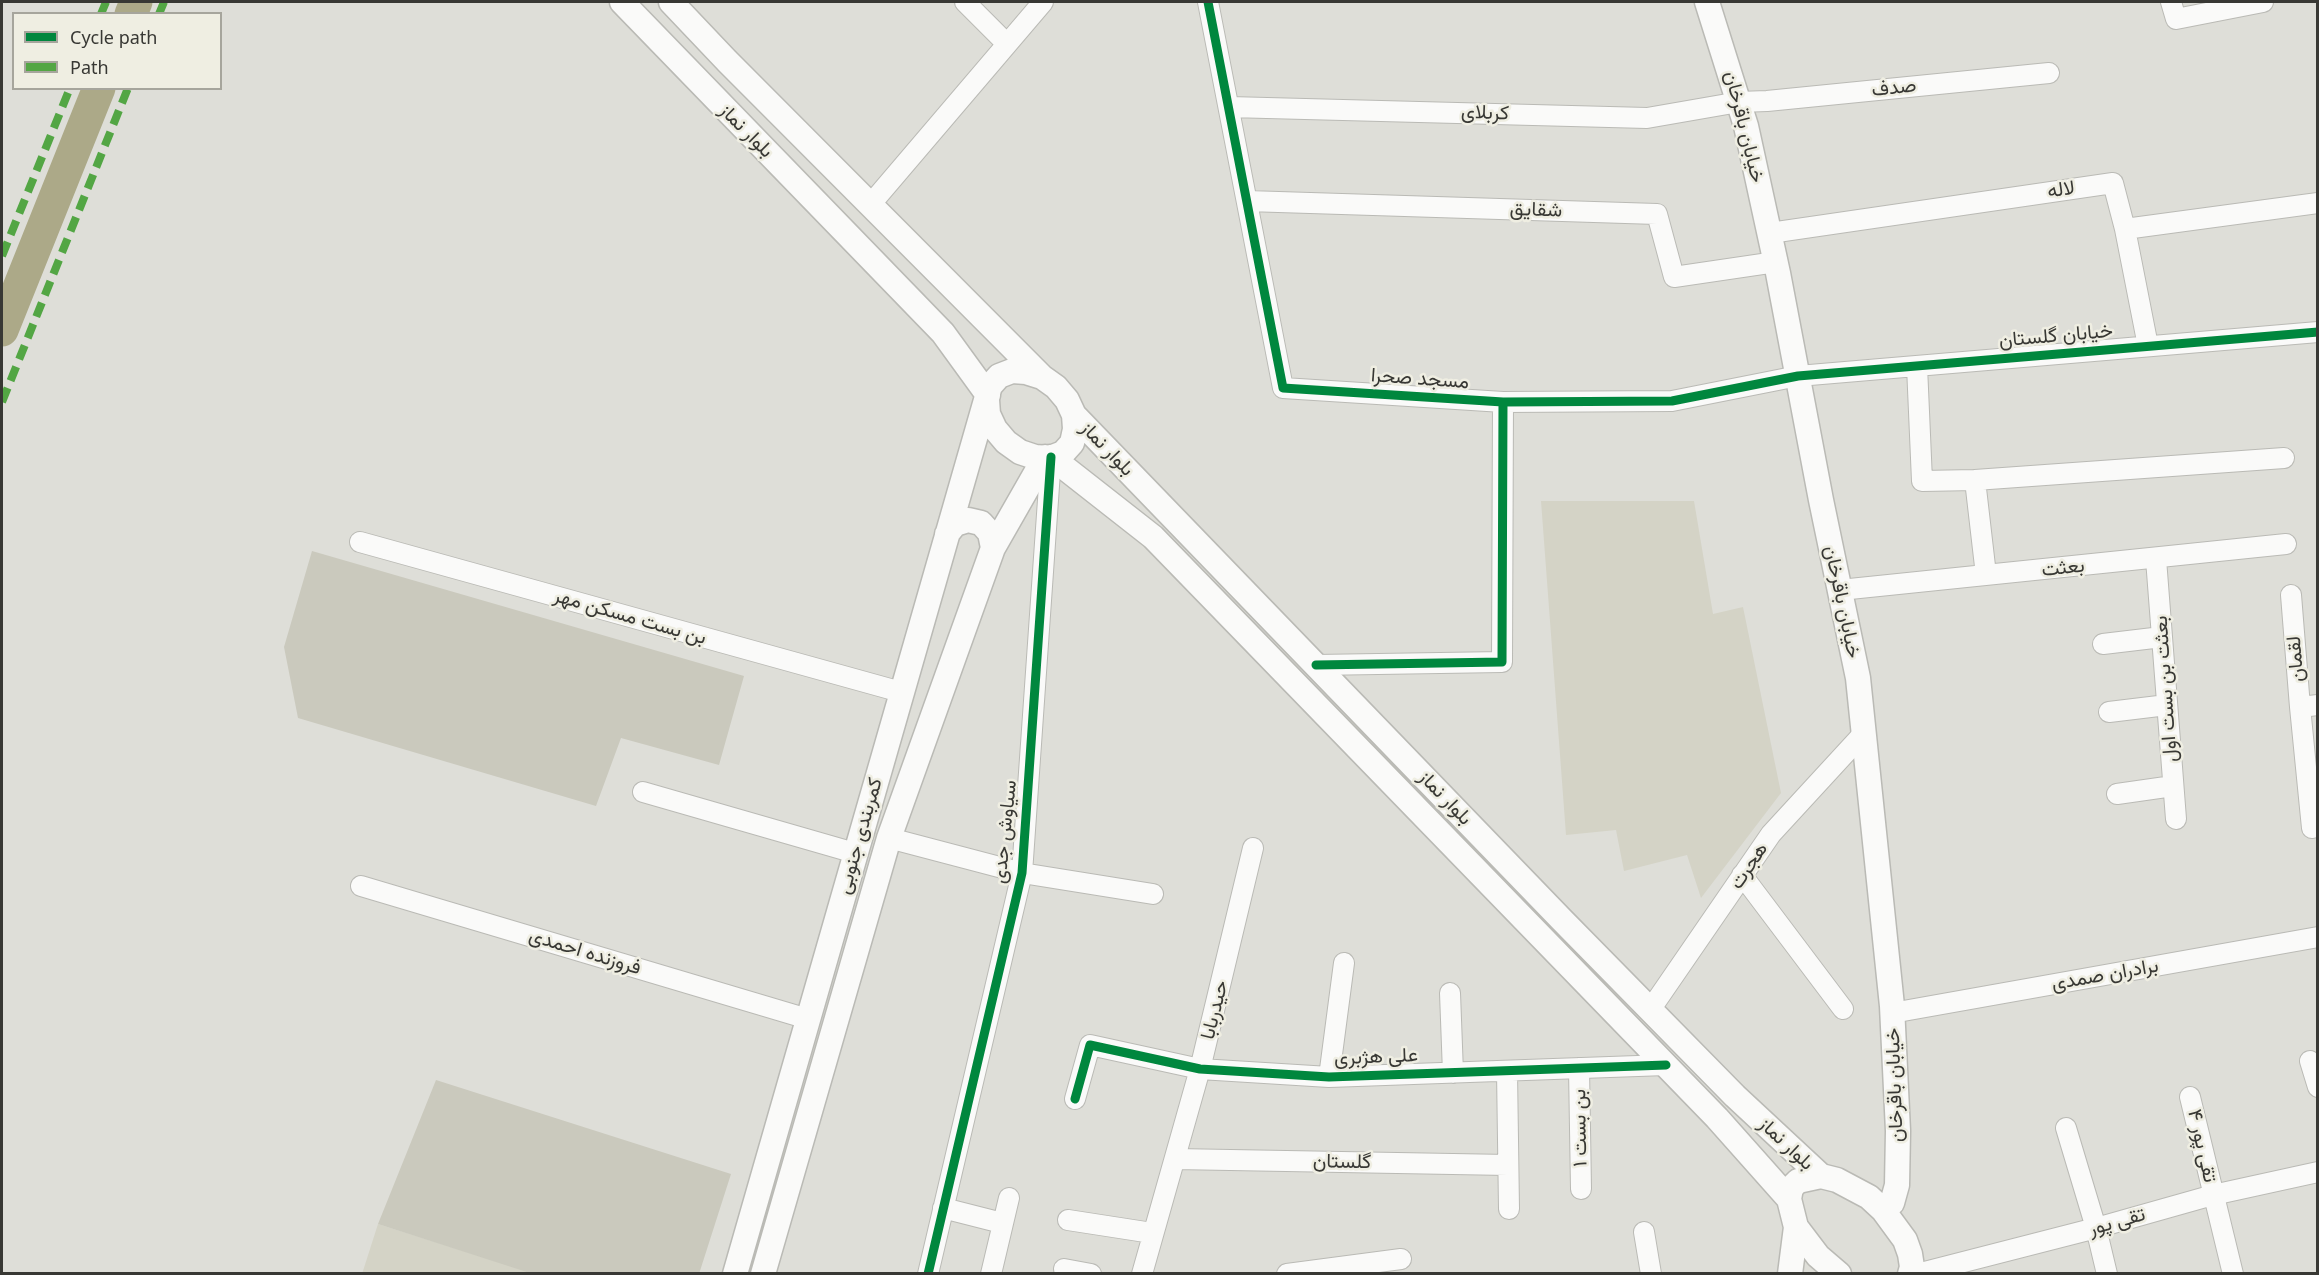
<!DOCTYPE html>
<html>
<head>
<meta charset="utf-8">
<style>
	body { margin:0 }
	#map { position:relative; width:2319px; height:1275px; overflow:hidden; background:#deded8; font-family:"Noto Sans",sans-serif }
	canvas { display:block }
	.frame { position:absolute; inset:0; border:3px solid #383834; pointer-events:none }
	.legend { position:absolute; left:12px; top:12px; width:210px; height:78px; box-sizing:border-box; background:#efeee2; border:2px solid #a6a59c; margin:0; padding:8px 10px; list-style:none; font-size:18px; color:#383834 }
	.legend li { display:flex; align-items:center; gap:12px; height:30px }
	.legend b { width:30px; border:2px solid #a6a59c }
</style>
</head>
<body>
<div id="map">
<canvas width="2319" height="1275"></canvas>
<div class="frame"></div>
<ul class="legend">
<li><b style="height:8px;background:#00873e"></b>Cycle path</li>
<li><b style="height:8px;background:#53a644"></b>Path</li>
</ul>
</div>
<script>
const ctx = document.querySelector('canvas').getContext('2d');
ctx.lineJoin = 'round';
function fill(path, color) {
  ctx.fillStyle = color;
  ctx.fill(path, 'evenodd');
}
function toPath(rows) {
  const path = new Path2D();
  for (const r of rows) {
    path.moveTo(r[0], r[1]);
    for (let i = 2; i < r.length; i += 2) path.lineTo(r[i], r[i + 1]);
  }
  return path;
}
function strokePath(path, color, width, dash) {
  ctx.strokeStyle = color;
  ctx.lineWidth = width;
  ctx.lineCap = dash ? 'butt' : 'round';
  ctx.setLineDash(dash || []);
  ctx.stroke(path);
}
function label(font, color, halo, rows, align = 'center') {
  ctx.font = font + ' "Noto Sans",Vazirmatn,sans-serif';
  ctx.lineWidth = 5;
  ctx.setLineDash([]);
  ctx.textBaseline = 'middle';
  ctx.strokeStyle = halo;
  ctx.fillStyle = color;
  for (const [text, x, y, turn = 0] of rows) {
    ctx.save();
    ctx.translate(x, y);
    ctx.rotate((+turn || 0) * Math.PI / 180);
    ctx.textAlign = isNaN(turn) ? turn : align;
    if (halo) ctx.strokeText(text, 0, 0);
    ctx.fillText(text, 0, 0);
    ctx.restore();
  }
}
fill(toPath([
	[1541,501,1694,501,1713,614,1743,607,1781,793,1701,898,1687,855,1624,871,1616,830,1566,835],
	[378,1224,533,1273,362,1274]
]), '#d4d3c6');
strokePath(toPath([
	[131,14,136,2],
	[2,330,99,88]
]), '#aca988', 33);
fill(toPath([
	[312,551,744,676,719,765,621,738,596,806,298,718,284,647],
	[436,1080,731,1174,699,1274,533,1274,378,1224]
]), '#cac9bd');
const minor = toPath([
	[965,2,1007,44],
	[1208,2,1283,388,1503,402,1502,662,1316,665],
	[2171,2,2176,19,2263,2],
	[1229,107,1647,118,1739,102,1767,101,2049,73],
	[1247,201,1657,214,1674,277,1776,262],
	[870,205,1043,2],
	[2125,229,2148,346],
	[1770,233,2113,183,2125,229,2318,203],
	[1917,366,1922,481,1975,480,1986,575],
	[1503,402,1672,401,1798,376,2318,332],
	[1975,480,2284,458],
	[360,542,901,692],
	[2156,559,2176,819],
	[1840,590,2286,544],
	[2291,595,2300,707,2318,705],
	[2103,644,2162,637],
	[2300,707,2312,828],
	[2109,712,2167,705],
	[643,792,855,853],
	[2117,794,2173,786],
	[889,838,1022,873,1153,894],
	[1742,875,1843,1009],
	[361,886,808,1019],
	[1450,993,1453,1073],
	[1650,1010,1771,834,1863,734],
	[1892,1013,2318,937],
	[2310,1061,2318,1087],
	[1579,1068,1581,1189],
	[1507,1071,1509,1209],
	[1329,1077,1344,963],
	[2190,1097,2233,1274],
	[1075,1099,1090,1045,1200,1069,1329,1077,1666,1065],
	[2066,1128,2096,1228,2107,1274],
	[1175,1159,1508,1165],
	[943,1208,1002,1223],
	[1068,1220,1152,1233],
	[1644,1232,1651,1274],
	[1064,1269,1091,1274],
	[928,1274,1022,873,1051,457],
	[991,1274,1009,1198],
	[1142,1274,1200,1069,1253,848],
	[1287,1274,1401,1259],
	[1917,1274,2096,1228,2213,1195,2318,1172]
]);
const major = toPath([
	[622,2,943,333,988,395],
	[671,2,727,61,1042,377],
	[1707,2,1746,126,1778,273,1821,500,1858,678,1892,1006,1898,1131,1897,1185,1892,1203,1883,1210],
	[1074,415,1562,920,1735,1096,1821,1176],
	[1051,457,1153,537,1717,1118,1789,1199],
	[947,534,955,524,968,520,981,523,990,533,993,548],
	[735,1274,990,386,999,376,1012,371,1026,372,1042,377,1056,387,1067,400,1074,415,1075,429,1072,443,1063,453,1050,458,1035,457,1020,452,1006,442,995,429,988,414,987,400],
	[763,1274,889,838,993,548,1045,457],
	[1790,1274,1796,1227],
	[1839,1274,1818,1256,1796,1227,1789,1199,1791,1188,1798,1181,1821,1176,1837,1180,1869,1197,1883,1210,1905,1240,1910,1254,1912,1267,1910,1274]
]);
strokePath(minor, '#babab5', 22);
strokePath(major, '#babab5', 27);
strokePath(minor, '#fafaf9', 20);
strokePath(major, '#fafaf9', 24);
strokePath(toPath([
	[101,14,106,2],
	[159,14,164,2],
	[2,256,70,88],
	[2,402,128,88]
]), '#53a644', 8, [15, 8]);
strokePath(toPath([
	[1208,2,1283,388,1503,402,1502,662,1316,665],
	[1503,402,1672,401,1798,376,2318,332],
	[1075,1099,1090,1045,1200,1069,1329,1077,1666,1065],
	[928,1274,1022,873,1051,457]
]), '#00873e', 9);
label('20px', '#383834', '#efeee2', [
	["صدف",1894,88,-6],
	["کربلای",1485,113,2],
	["خیابان باقرخان",1744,127,76],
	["بلوار نماز",746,131,45],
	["لاله",2061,190,-8],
	["شقایق",1536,210,2],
	["خیابان گلستان",2056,336,-5],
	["مسجد صحرا",1420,379,4],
	["بلوار نماز",1107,449,46],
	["بعثت",2063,568,-6],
	["خیابان باقرخان",1842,602,78],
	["بن بست مسکن مهر",630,617,16],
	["لقمان",2296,659,-95],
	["بعثت بن بست اول",2166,689,-94],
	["بلوار نماز",1445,798,46],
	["سیاوش جدی",1005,832,-84],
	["کمربندی جنوبی",860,836,-74],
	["هجرت",1749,866,-56],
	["فروزنده احمدی",585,952,17],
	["برادران صمدی",2105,975,-10],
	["حیدربابا",1215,1010,-76],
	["علی هژبری",1376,1057,-2],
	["خیابان باقرخان",1895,1085,-92],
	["بن بست ۱",1580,1128,-91],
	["بلوار نماز",1786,1144,43],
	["تقی پور ۴",2202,1146,77],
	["گلستان",1342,1162,1],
	["تقی پور",2117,1222,-16]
]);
</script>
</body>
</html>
